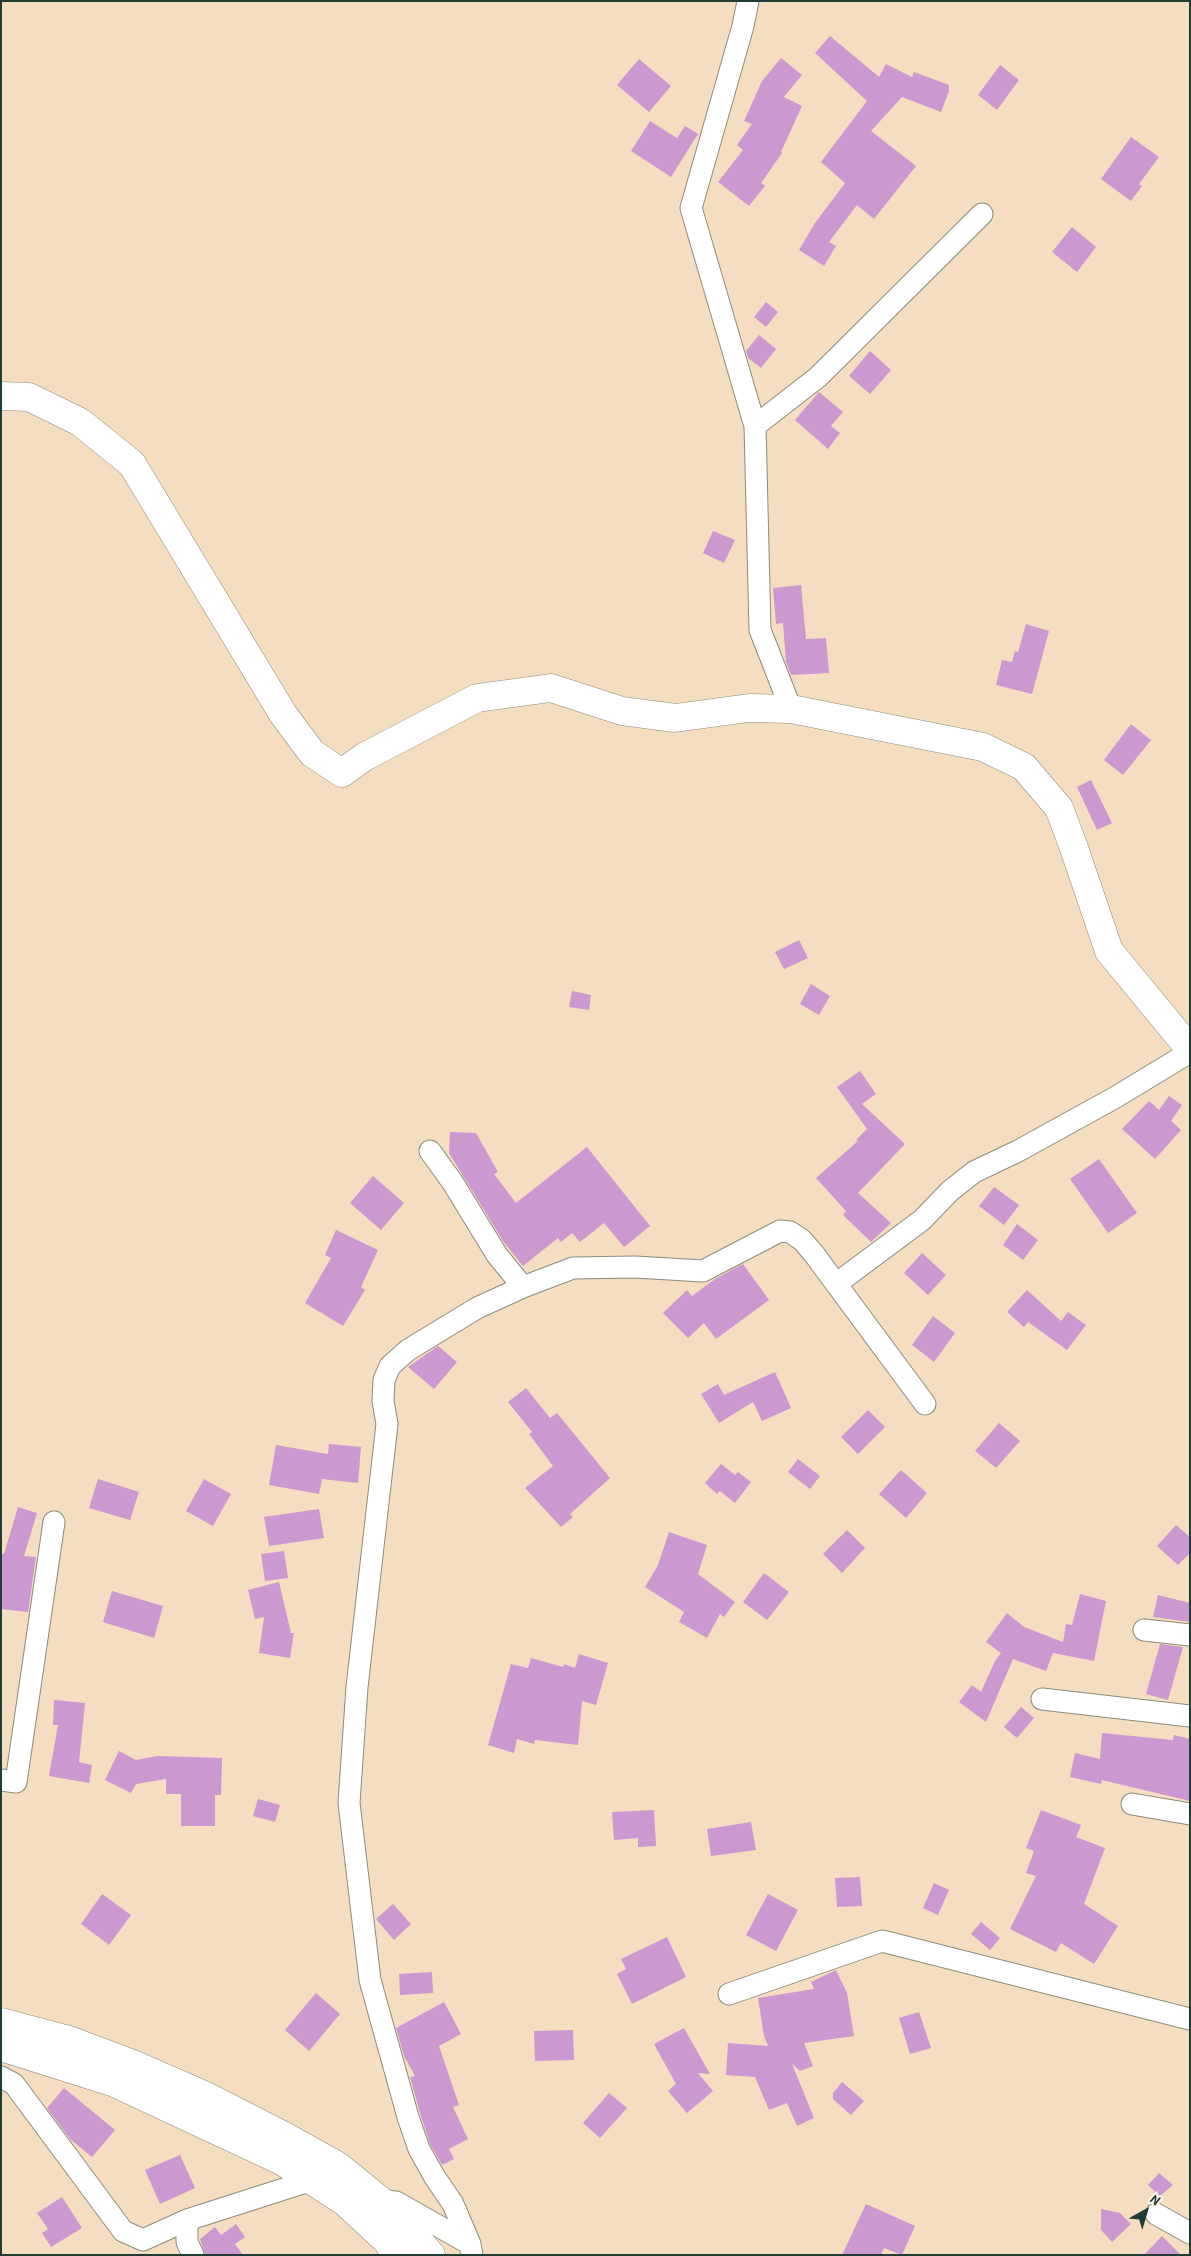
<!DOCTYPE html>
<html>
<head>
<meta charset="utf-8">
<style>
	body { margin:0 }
	#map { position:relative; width:1191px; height:2256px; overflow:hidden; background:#f5ddc1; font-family:"Patrick Hand",sans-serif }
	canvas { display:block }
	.frame { position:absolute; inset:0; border:2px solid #1f3d34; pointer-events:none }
	.north { position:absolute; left:1121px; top:2186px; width:50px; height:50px; -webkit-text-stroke:4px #fcf5e5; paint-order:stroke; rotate:39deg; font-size:14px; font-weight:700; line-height:20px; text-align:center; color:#1f3d34 }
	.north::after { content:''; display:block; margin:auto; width:18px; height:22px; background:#1f3d34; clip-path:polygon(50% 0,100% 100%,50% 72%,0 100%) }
</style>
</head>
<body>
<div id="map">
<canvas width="1191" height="2256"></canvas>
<div class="frame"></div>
<div class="north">N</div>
</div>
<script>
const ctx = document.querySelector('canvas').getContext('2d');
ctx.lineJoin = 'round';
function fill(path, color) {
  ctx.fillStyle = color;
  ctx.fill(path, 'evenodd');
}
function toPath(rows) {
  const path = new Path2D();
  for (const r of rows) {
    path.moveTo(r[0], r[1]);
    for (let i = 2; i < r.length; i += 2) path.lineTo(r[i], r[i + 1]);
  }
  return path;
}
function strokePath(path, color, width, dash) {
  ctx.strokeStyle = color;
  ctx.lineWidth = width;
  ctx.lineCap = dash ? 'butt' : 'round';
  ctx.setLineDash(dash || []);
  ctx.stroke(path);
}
fill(toPath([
	[830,36,879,77,886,64,912,77,914,72,949,85,949,91,941,112,902,97,871,131,916,166,874,219,857,205,829,242,836,246,824,266,799,250,815,223,845,183,821,162,867,101,815,53],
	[781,58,802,75,784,97,802,106,781,152,782,153,761,183,765,186,749,206,718,182,743,150,737,145,752,124,744,121,762,81],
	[639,59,671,86,649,112,617,85],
	[1000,65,1019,80,997,110,978,95],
	[650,121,677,138,685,126,698,134,671,177,631,151],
	[1131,137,1159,157,1139,184,1142,186,1131,201,1101,179],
	[1072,227,1096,247,1077,272,1052,252],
	[766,302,778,312,766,327,754,317],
	[759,335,776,349,761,368,748,358,746,351],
	[870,351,891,370,870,394,849,376],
	[819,392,843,412,831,426,840,433,828,449,795,420],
	[713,531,735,540,724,563,703,553],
	[801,585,806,639,826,638,829,673,791,675,786,662,783,623,776,624,773,588],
	[1026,624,1049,631,1032,694,996,685,1002,660,1012,662,1015,651,1018,652],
	[1131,724,1151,740,1123,775,1104,760],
	[1091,780,1112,823,1097,830,1077,787],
	[799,940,808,958,784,969,775,952],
	[811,984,830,996,819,1015,800,1004],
	[572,991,591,995,589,1010,569,1007],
	[860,1071,876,1094,862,1104,905,1144,858,1193,891,1223,871,1242,843,1215,846,1211,816,1178,858,1141,856,1140,867,1129,837,1087],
	[1169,1096,1182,1105,1171,1121,1181,1130,1155,1159,1122,1129,1149,1101,1159,1110],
	[450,1132,476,1133,498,1172,494,1174,516,1203,587,1147,650,1226,624,1247,604,1223,580,1242,572,1233,561,1242,558,1238,523,1266,503,1241,449,1153],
	[1099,1159,1137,1213,1108,1233,1070,1179],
	[373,1176,404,1203,381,1230,350,1203],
	[994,1187,1019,1205,1004,1225,979,1206],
	[1017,1224,1038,1240,1023,1260,1003,1245],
	[336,1230,378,1250,361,1287,365,1290,343,1326,305,1303,331,1258,325,1255],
	[922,1253,946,1275,928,1295,904,1273],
	[743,1264,769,1300,716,1339,704,1323,688,1338,663,1313,687,1290,692,1296,715,1279],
	[1027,1290,1061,1321,1068,1312,1086,1325,1067,1350,1028,1322,1024,1327,1007,1312],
	[933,1316,955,1333,934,1362,912,1345],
	[438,1346,457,1362,434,1389,408,1367],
	[775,1372,791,1408,762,1421,753,1402,719,1423,701,1394,718,1384,724,1395],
	[526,1388,550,1418,557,1413,610,1478,570,1514,573,1517,561,1527,525,1488,553,1466,529,1434,532,1432,508,1402],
	[868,1410,885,1427,858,1454,841,1437],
	[999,1423,1020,1441,996,1468,975,1451],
	[329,1444,361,1447,358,1483,322,1479,319,1494,269,1485,276,1445,328,1454],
	[798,1459,820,1476,810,1489,788,1472],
	[721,1464,735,1475,738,1472,751,1482,735,1503,720,1491,717,1494,705,1483],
	[901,1470,927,1493,906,1518,879,1494],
	[98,1479,139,1492,130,1520,89,1508],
	[204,1479,231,1494,213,1526,186,1511],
	[18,1507,37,1513,24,1556,36,1557,28,1612,1,1609,1,1554,4,1554],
	[319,1509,324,1538,269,1546,264,1517],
	[1176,1525,1190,1537,1190,1553,1178,1565,1157,1546],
	[847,1530,865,1548,842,1573,823,1554],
	[669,1532,707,1545,698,1574,735,1602,724,1617,720,1614,707,1638,679,1622,684,1612,645,1587,658,1565],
	[284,1551,288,1578,265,1581,261,1554],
	[764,1573,789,1592,767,1620,743,1602],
	[279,1582,291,1633,294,1633,290,1658,259,1653,264,1617,255,1619,248,1590],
	[112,1591,163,1606,154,1638,103,1622],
	[1080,1594,1106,1601,1094,1661,1053,1653,1046,1671,1013,1659,986,1722,959,1702,972,1685,981,1692,995,1661,1001,1653,986,1642,1007,1613,1024,1627,1063,1642,1066,1624,1072,1625],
	[1158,1595,1190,1603,1190,1622,1153,1617],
	[1160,1644,1183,1647,1168,1700,1146,1694],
	[579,1654,608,1663,596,1705,582,1701,578,1745,535,1740,534,1744,517,1739,514,1753,488,1745,511,1664,528,1668,531,1658,563,1667,564,1664,575,1668],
	[54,1700,85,1703,79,1762,92,1765,89,1783,49,1776,58,1725,53,1725],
	[1021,1707,1034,1718,1017,1738,1004,1727],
	[1102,1733,1173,1740,1174,1735,1190,1739,1190,1801,1102,1780,1101,1784,1070,1777,1075,1753,1100,1759],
	[119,1751,136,1760,157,1756,222,1758,221,1795,215,1795,215,1826,181,1826,181,1794,166,1794,166,1779,136,1784,131,1793,105,1780],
	[258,1799,280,1805,275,1822,253,1816],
	[654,1810,656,1846,638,1847,638,1838,614,1840,612,1812],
	[1041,1810,1081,1825,1076,1837,1105,1848,1084,1904,1118,1926,1094,1964,1061,1943,1056,1952,1010,1929,1036,1876,1026,1873,1034,1851,1026,1848],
	[751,1822,756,1850,711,1856,707,1829],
	[860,1877,862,1906,837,1907,835,1878],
	[934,1883,949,1890,938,1915,923,1908],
	[102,1894,131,1915,109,1945,81,1924],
	[768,1894,798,1910,776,1951,746,1935],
	[393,1904,411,1924,394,1940,376,1919],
	[981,1922,1000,1938,990,1950,971,1934],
	[667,1937,686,1977,632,2004,617,1974,626,1969,621,1959],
	[836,1970,847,1993,854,2036,804,2043,813,2066,800,2071,792,2064,814,2118,797,2126,787,2103,769,2110,755,2077,726,2075,728,2043,768,2046,764,2036,758,1998,814,1989,811,1982],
	[432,1972,433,1993,400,1995,399,1974],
	[316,1993,340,2014,309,2051,285,2030],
	[444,2002,461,2034,439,2046,459,2105,453,2107,468,2139,449,2149,454,2159,442,2165,430,2144,420,2113,410,2077,415,2076,404,2056,396,2028],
	[919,2012,931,2048,910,2054,899,2018],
	[684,2028,710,2074,698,2073,713,2091,687,2113,668,2091,676,2084,654,2044],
	[573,2030,574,2060,535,2061,534,2031],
	[842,2082,864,2101,851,2115,833,2099,833,2093],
	[64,2088,115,2130,92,2157,70,2139,47,2108],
	[609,2093,627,2108,600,2138,583,2123],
	[180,2155,195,2188,160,2204,145,2170],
	[1159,2173,1173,2185,1160,2196,1148,2185],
	[62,2197,82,2228,51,2247,42,2233,48,2229,37,2213],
	[866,2204,915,2226,902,2255,884,2248,881,2255,842,2255],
	[1101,2209,1120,2213,1131,2224,1112,2242,1101,2230],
	[236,2224,245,2237,235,2244,243,2255,205,2255,200,2239,215,2227,221,2235],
	[1162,2236,1181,2255,1144,2255]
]), '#cb98d0');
const street = toPath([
	[748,1,743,26,691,208,755,426,760,630,791,709],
	[755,426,818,377,982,214],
	[430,1151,453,1183,497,1255,523,1287],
	[836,1284,922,1220,950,1191,974,1172,1018,1151,1116,1097,1190,1052],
	[1144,1630,1190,1635],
	[1042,1699,1190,1716],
	[1,1780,16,1782,54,1522],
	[1132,1804,1190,1814],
	[729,1994,882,1941,1190,2019],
	[1,2077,14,2084,123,2231,143,2240,187,2220],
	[383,2201,396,2202,470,2244],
	[1156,2214,1190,2233],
	[193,2255,187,2242,187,2220,312,2180],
	[472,2255,470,2244,453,2204,434,2176,419,2149,408,2117,370,1980,349,1803,357,1687,387,1424,383,1401,384,1380,390,1366,408,1350,477,1308,523,1287,573,1268,635,1267,703,1271,780,1231,790,1232,802,1240,814,1254,925,1404]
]);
const secondary = toPath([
	[1,396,29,397,80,422,132,464,283,714,312,753,342,773,364,757,477,698,551,688,622,711,675,718,749,708,791,709,983,747,1024,767,1059,808,1074,848,1109,951,1190,1049],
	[1,2022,69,2040,133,2064,204,2095,286,2137,338,2166,391,2209,431,2255],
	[1,2047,115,2083,282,2161,345,2202,386,2240,397,2255]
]);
strokePath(street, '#8a8d7a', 23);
strokePath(secondary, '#8a8d7a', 29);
strokePath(street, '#fff', 21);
strokePath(secondary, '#fff', 28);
</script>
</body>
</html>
